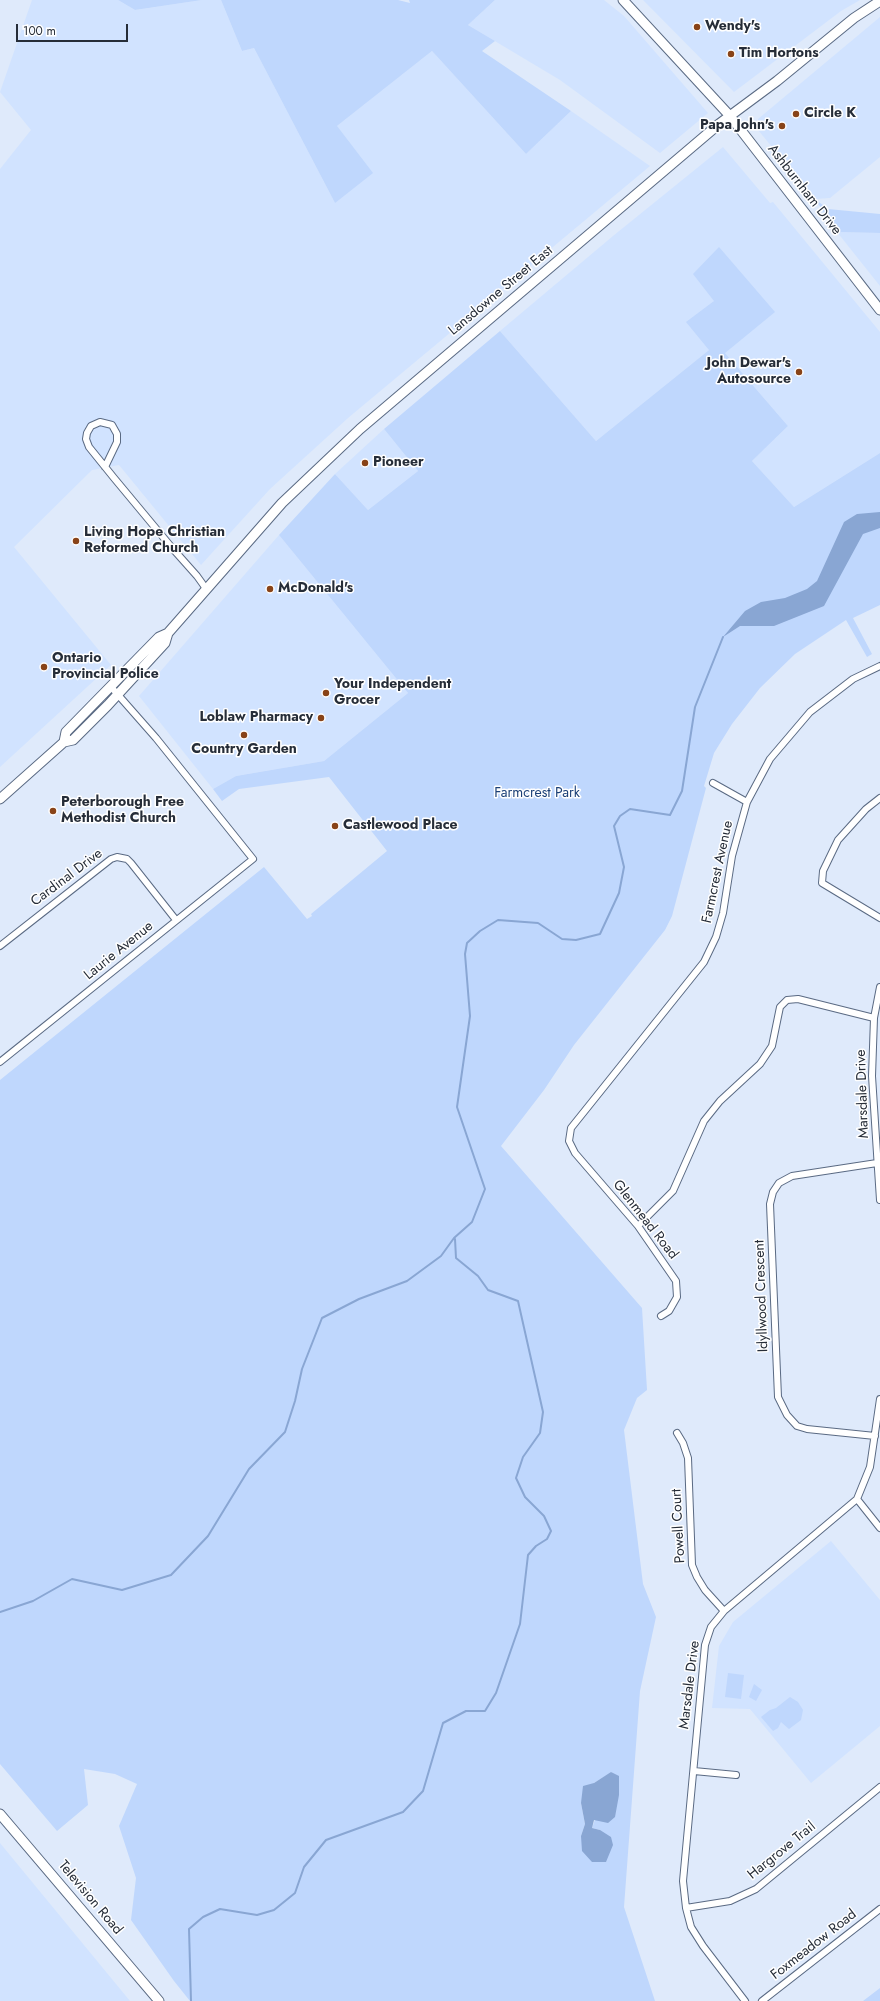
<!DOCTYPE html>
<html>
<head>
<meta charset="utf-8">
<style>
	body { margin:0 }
	#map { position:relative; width:880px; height:2001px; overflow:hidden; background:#dfeafb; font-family:Jost,sans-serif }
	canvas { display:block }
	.scale { position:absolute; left:16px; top:24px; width:112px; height:18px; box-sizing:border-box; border:2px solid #262d38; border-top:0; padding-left:5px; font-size:12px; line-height:14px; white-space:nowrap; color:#262d38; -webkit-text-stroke:3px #fff; paint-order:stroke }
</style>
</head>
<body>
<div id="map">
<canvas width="880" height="2001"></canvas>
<div class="scale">100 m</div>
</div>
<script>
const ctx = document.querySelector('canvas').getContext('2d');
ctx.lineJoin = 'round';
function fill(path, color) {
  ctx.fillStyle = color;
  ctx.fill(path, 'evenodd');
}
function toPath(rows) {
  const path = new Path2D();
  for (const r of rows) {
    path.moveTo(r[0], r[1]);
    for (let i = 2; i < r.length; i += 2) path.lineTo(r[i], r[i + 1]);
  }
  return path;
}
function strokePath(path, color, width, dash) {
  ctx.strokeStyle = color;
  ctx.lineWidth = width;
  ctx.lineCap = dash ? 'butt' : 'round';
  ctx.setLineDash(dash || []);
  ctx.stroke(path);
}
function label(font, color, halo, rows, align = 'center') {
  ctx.font = font + ' Jost,sans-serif';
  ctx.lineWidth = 3;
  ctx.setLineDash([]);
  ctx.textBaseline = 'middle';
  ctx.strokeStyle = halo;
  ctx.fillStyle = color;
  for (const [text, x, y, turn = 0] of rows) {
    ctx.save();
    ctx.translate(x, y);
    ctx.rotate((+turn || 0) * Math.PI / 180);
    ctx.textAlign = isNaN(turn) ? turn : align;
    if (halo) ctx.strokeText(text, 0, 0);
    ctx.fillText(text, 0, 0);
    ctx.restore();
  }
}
fill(toPath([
	[32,0,118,0,135,10,202,0,221,0,242,51,254,48,335,203,337,126,432,51,526,154,571,111,650,166,348,418,270,489,201,565,119,465,92,470,14,547,111,665,0,767,0,169,31,130,0,92],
	[495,0,604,0,624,16,708,113,660,153,560,80,468,25],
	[643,0,860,0,841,11,734,92],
	[880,17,880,157,830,198,815,199,758,130,758,119],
	[723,147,770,203,773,202,880,332,880,453,794,507,752,461,788,426,725,353,714,301,709,350,596,441,500,331,613,236],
	[837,232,880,233,880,286],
	[384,429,418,471,368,510,335,474],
	[279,535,408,693,324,761,236,776,213,789,139,696],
	[831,1541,880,1600,880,1726,811,1783,750,1709,712,1708,719,1646,733,1622],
	[0,1843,130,2001,0,2001]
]), '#d1e3ff');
fill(toPath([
	[118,0,202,0,135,10],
	[221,0,398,0,410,3,409,0,495,0,468,25,495,41,482,51,571,111,526,154,432,51,337,126,373,173,335,203,254,48,242,51],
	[815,199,828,209,880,214,880,233,837,232],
	[719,247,775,312,725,353,788,426,752,461,794,507,880,453,880,605,853,618,872,654,867,657,846,620,795,654,760,688,732,724,714,753,704,786,706,788,672,916,665,930,574,1045,544,1090,501,1146,642,1308,647,1390,637,1398,624,1430,643,1584,656,1617,640,1691,624,1907,655,2001,190,2001,174,1981,131,1920,136,1878,119,1826,137,1784,115,1774,84,1769,88,1805,57,1831,0,1764,0,1080,264,867,307,919,312,916,311,914,387,851,329,777,239,789,222,801,213,789,236,776,324,761,408,693,279,535,335,474,368,510,418,471,384,429,500,331,596,441,709,350,686,322,714,301,693,274],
	[612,1772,592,1828,600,1830,581,1836,585,1824,581,1803,594,1783],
	[728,1673,744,1675,741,1699,725,1697],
	[754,1684,762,1690,756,1701,749,1697],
	[790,1697,798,1702,803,1710,801,1720,789,1729,781,1722,778,1728,773,1731,761,1717,770,1710,776,1708],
	[880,1988,880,2001,863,2001]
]), '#bfd7fd');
fill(toPath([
	[880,512,880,528,863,534,824,606,774,626,740,626,723,637,745,611,761,602,785,598,807,589,817,581,844,522,857,514],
	[611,1772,619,1776,619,1795,615,1817,608,1823,594,1820,592,1828,600,1830,611,1837,613,1845,606,1862,592,1862,582,1851,581,1836,585,1824,581,1803,583,1786,594,1783]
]), '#89a6d3');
strokePath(toPath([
	[0,1612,33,1601,72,1579,122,1590,171,1575,208,1536,249,1469,285,1432,295,1401,302,1369,322,1318,359,1299,407,1281,441,1256,454,1238,472,1222,485,1189,457,1107,470,1016,465,954,467,943,480,931,498,920,538,923,562,939,576,940,600,934,619,893,624,867,614,826,620,816,630,809,670,815,682,791,695,707,723,637],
	[191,2001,189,1929,203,1917,220,1909,257,1915,274,1910,295,1893,304,1867,326,1840,403,1812,423,1791,443,1723,466,1711,485,1711,496,1693,520,1624,528,1555,536,1546,547,1539,551,1531,544,1516,525,1497,516,1478,523,1457,540,1433,543,1412,518,1301,488,1290,478,1276,456,1258,455,1239]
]), '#89a6d3', 2);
const street = toPath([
	[105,467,117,442,117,434,112,425,100,422,91,426,87,433,86,439,89,447,114,478,173,549,197,576,207,590],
	[713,783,747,802],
	[880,798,866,809,838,840,823,871,822,883,880,918],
	[0,946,111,859,117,857,127,859,131,863,176,920],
	[880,987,874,1018,872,1076,880,1200],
	[0,1062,253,859,156,738,112,688],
	[638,1226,673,1191,704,1121,720,1101,760,1064,772,1046,780,1007,787,1000,798,999,874,1018],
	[661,1316,669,1311,677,1297,676,1281,638,1226,575,1153,569,1141,571,1128,704,962,716,937,723,913,732,856,747,802,770,759,810,712,853,679,880,666],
	[677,1433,683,1443,688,1458,692,1565,697,1577,705,1590,724,1611],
	[875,1436,807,1429,797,1426,787,1415,778,1397,770,1204,773,1192,779,1183,792,1176,877,1163],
	[857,1499,880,1528],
	[694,1771,736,1775],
	[686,1908,730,1901,756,1889,880,1787],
	[745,2001,703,1946,691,1927,686,1908,683,1881,705,1645,711,1627,724,1611,857,1499,870,1467,880,1399],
	[762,2001,880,1909]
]);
const secondary = toPath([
	[623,0,730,116,880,310],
	[64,742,66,732,159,637,168,633,282,503,360,429,719,124,777,81,854,18,880,1],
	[0,799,64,742,73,740,108,705,165,643,168,633],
	[0,1814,159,2001]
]);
strokePath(street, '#5a6a83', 8);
strokePath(secondary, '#5a6a83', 11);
strokePath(street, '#fff', 6);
strokePath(secondary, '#fff', 9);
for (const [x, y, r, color] of [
	[697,27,4,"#884318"],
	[731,54,4,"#884318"],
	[796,114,4,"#884318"],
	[782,126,4,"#884318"],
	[799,372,4,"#884318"],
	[365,463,4,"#884318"],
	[76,541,4,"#884318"],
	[270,589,4,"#884318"],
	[44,667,4,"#884318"],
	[326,693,4,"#884318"],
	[321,718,4,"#884318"],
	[244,735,4,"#884318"],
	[53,811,4,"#884318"],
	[335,826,4,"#884318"]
]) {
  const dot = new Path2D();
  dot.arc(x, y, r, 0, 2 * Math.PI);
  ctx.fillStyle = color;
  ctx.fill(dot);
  strokePath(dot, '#fff', 1.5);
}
label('bold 14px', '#262d38', '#fff', [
	["Wendy's",705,27],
	["Tim Hortons",739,54],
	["Circle K",804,114],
	["Papa John's",774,126,"right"],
	["John Dewar's",791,364,"right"],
	["Autosource",791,380,"right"],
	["Pioneer",373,463],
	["Living Hope Christian",84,533],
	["Reformed Church",84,549],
	["McDonald's",278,589],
	["Ontario",52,659],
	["Provincial Police",52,675],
	["Your Independent",334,685],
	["Grocer",334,701],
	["Loblaw Pharmacy",313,718,"right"],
	["Country Garden",244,750,"center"],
	["Peterborough Free",61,803],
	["Methodist Church",61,819],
	["Castlewood Place",343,826]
], 'left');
label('14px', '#262d38', '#fff', [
	["Ashburnham Drive",804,190,52],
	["Lansdowne Street East",501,291,-40],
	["Farmcrest Avenue",718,872,-78],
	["Cardinal Drive",67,878,-37],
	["Laurie Avenue",119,951,-39],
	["Marsdale Drive",863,1094,-92],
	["Glenmead Road",645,1220,52],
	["Idyllwood Crescent",762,1296,-92],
	["Powell Court",679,1526,-93],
	["Marsdale Drive",690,1685,-83],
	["Hargrove Trail",782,1851,-39],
	["Television Road",90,1898,50],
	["Foxmeadow Road",814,1945,-38]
]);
label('14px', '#1c4077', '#fff', [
	["Farmcrest Park",537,794]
]);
</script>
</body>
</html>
